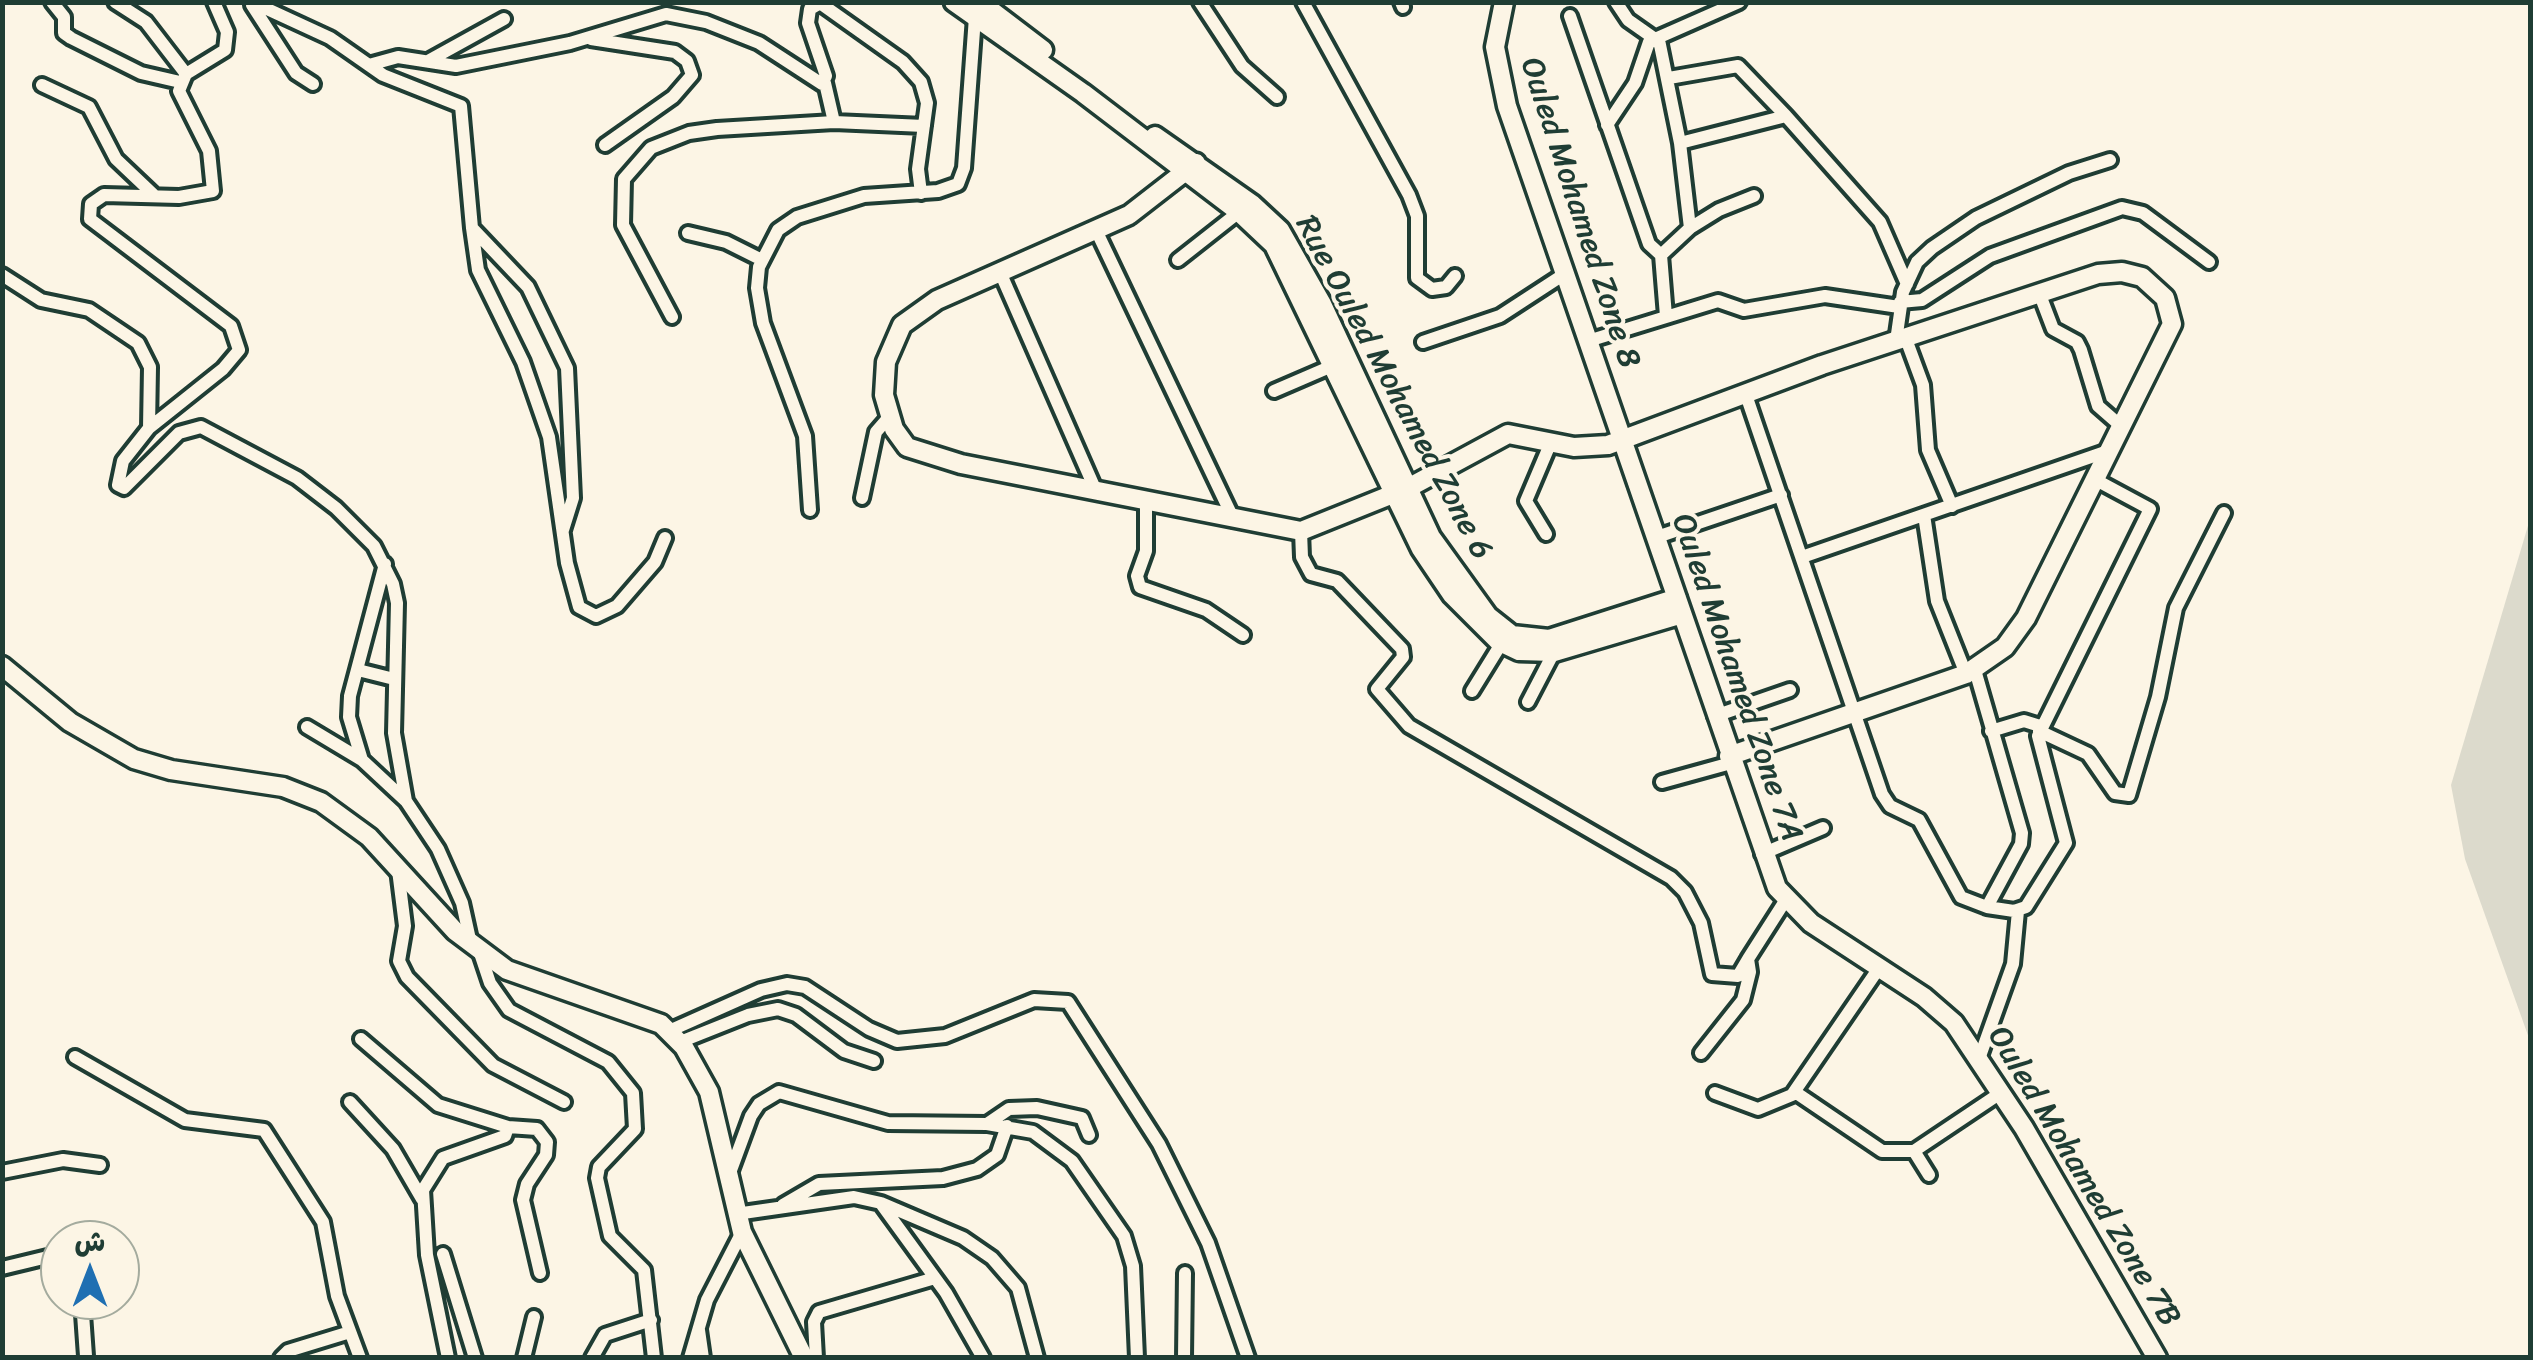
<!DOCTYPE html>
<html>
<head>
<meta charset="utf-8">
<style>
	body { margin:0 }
	#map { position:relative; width:2533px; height:1360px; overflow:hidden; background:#fcf5e5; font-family:Sriracha,"Playpen Sans Arabic",sans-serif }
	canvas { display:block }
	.frame { position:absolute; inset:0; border:5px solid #1f3d34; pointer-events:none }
	.north { position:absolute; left:40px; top:1220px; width:100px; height:100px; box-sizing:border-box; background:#fcf5e5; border:2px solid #a4ab9e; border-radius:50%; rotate:0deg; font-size:28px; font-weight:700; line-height:40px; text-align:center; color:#1f3d34 }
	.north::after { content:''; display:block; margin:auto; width:35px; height:45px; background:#1f6fb2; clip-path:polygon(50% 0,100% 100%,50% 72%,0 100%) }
</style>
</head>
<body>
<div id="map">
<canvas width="2533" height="1360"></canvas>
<div class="frame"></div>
<div class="north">ش</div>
</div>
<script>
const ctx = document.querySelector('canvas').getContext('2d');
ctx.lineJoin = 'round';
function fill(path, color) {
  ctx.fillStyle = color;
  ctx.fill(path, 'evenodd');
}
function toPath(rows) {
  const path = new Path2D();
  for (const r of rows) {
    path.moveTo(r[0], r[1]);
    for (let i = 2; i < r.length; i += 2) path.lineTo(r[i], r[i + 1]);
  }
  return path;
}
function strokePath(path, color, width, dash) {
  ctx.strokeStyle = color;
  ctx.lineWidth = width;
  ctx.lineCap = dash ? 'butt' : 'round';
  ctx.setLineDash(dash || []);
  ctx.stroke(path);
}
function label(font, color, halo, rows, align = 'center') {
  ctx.font = font + ' Sriracha,sans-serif';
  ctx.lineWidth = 8;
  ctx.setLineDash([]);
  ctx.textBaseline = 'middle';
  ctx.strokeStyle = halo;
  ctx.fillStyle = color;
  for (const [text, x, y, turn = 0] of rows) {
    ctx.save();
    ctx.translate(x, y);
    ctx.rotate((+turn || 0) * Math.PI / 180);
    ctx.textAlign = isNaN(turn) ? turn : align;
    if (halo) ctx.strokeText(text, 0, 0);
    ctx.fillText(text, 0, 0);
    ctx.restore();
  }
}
fill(toPath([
	[2530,519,2530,1041,2465,859,2451,785]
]), '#dcdacc');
const street = toPath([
	[52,2,64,17,64,33,71,38,141,73,180,82],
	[115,2,146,22,186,74],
	[214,2,227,32,225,50,186,74,179,91,209,151,213,191,179,197,104,195,91,204,90,219,231,326,239,350,223,369,149,428,123,461,118,485,124,488,179,433,201,427,297,478,336,508,374,546,393,584,397,603,394,733,406,801],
	[252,2,330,38,383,75,461,106,472,228,528,287,567,368,573,498,563,530],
	[1200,2,1242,66,1277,97],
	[1303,2,1409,195,1417,216,1417,278,1432,289,1446,287,1455,276],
	[1401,2,1403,7],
	[1616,2,1628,20,1655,39,1739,2],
	[252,5,296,73,313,84],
	[1570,16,1649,244,1661,255],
	[591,39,675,52,687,61,692,75,673,97,605,145],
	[428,61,504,19],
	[369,65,398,57,456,66,570,43,666,14,706,22,759,43,822,84,826,76,808,23,810,9,820,3,903,62,921,82,927,103,918,169,921,193],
	[1669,78,1738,66,1786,116],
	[825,83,834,122],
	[42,85,89,107,116,159,155,196],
	[1607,125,1635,83,1649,42,1659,40,1680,143,1786,116,1880,222,1907,284],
	[472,228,478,270,523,362,549,437,567,563,579,607,596,616,617,606,655,562,665,538],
	[1690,228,1719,210,1754,196],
	[1096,230,1234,520],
	[688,233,726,242,762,260],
	[1178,260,1239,212],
	[1000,272,1096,491],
	[2,275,41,300,89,310,138,343,150,367,149,428],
	[2040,295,2053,329,2077,342,2081,350,2098,406,2122,427],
	[1900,302,1922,300,1990,256,2122,208,2143,213,2209,262],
	[1666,316,1661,255,1690,228,1680,143],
	[672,317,623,225,624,179,651,148,689,133,717,129,834,122,924,126],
	[1906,339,1923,385,1928,450,1952,506],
	[1588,341,1718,301,1744,310,1825,296,1899,307],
	[1896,341,1903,292,1917,262,1932,248,1976,218,2069,173,2110,160],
	[1423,342,1500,316,1566,273],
	[1274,391,1332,366],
	[1745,392,1882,794,1890,806,1919,820,1961,897,1987,907,2021,844,2022,833,1975,670],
	[862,498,876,432,889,417],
	[1146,503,1146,551,1137,576,1140,587,1206,610,1243,635],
	[810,510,805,436,763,323,757,288,759,267,778,230,797,217,864,196,938,191,958,184,964,168,975,17],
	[1924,515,1937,601,1966,674],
	[1301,531,1302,557,1311,574,1337,581,1402,649,1403,657,1377,689,1409,726,1671,878,1685,892,1701,923,1712,974,1738,976,1748,959],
	[1546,534,1526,501,1551,442],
	[1657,537,1781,495],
	[1802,557,2111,450],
	[385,564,350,696,349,717,362,760,406,801,438,849,462,903,471,944],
	[358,670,394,679],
	[1472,691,1501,644],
	[1528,702,1554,652],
	[1715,716,1790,690],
	[307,727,362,760],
	[1991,731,2024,721,2040,726],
	[2039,731,2088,754,2115,793,2129,795,2158,697,2176,608,2224,513],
	[1662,782,1731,763],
	[1762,854,1823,828],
	[398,870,405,926,399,961,407,977,493,1065,564,1102],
	[1987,907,2014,911,2026,907,2066,843,2038,736,2150,509,2096,480],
	[479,950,490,983,509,1010,608,1062,633,1093,635,1129,599,1167,597,1178,610,1236,644,1270,654,1358],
	[669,1031,761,990,787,984,805,987,869,1029,897,1041,945,1036,1034,1000,1068,1002,1159,1144,1208,1243,1248,1358],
	[361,1039,438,1105,508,1127,505,1136,443,1158,423,1190,427,1255,448,1358],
	[680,1042,748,1015,778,1009,796,1015,844,1051,874,1061],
	[1701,1053,1743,1000,1750,972,1748,959,1785,901],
	[75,1057,185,1120,264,1130,323,1222,337,1296,360,1358],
	[1979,1059,2013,964,2018,911],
	[1795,1092,1882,1151,1914,1151],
	[1715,1093,1758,1109,1792,1095,1879,968],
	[350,1102,393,1149,422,1199],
	[987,1124,1009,1109,1037,1108,1082,1118,1089,1135],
	[508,1127,537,1129,547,1142,546,1155,527,1184,523,1200,540,1273],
	[2,1172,63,1160,100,1165],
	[730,1173,751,1116,759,1104,779,1092,888,1123,987,1124,1033,1132,1072,1161,1124,1236,1133,1266,1137,1358],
	[1929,1175,1914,1151,2002,1092],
	[783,1205,819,1184,943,1178,977,1169,997,1155,1007,1126],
	[882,1205,946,1293,983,1358],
	[736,1214,854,1197,881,1203,963,1238,992,1258,1018,1288,1037,1358],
	[443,1254,475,1358],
	[2,1268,60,1254],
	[82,1300,86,1356],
	[699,1330,703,1358],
	[281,1358,288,1351,350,1332],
	[524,1358,534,1317],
	[592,1358,605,1335,651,1320],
	[690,1358,707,1300,742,1232],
	[816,1358,814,1322,819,1312,935,1278],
	[1184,1358,1185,1273]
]);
const secondary = toPath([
	[954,2,1083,93,1239,212,1274,245,1421,549,1452,595,1498,641,1519,651,1554,652,1682,614],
	[980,2,1043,50],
	[1504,2,1495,47,1507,106,1777,888,1811,923,1924,997,1954,1023,2024,1128,2157,1358],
	[1155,136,1252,204,1280,230,1322,304,1431,537,1488,616,1512,635,1549,639,1677,598],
	[1196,163,1129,215,937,300,902,325,886,362,884,395,894,429,907,447,961,464,1301,531,1408,488,1508,434,1574,447,1608,445,1822,365,2098,274,2122,272,2142,277,2165,298,2172,324,2026,618,2005,647,1966,674,1729,756],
	[2,666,70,722,134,759,171,770,283,787,321,802,369,837,455,931,507,970,661,1024,684,1047,709,1092,742,1232,804,1358]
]);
strokePath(street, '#1f3d34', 20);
strokePath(secondary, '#1f3d34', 25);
strokePath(street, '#fcf5e5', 12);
strokePath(secondary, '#fcf5e5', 18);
label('32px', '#1f3d34', '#fcf5e5', [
	["Ouled Mohamed Zone 8",1579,213,72],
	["Rue Ouled Mohamed Zone 6",1393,388,62],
	["Ouled Mohamed Zone 7A",1736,678,71],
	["Ouled Mohamed Zone 7B",2083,1177,59]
]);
</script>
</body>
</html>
